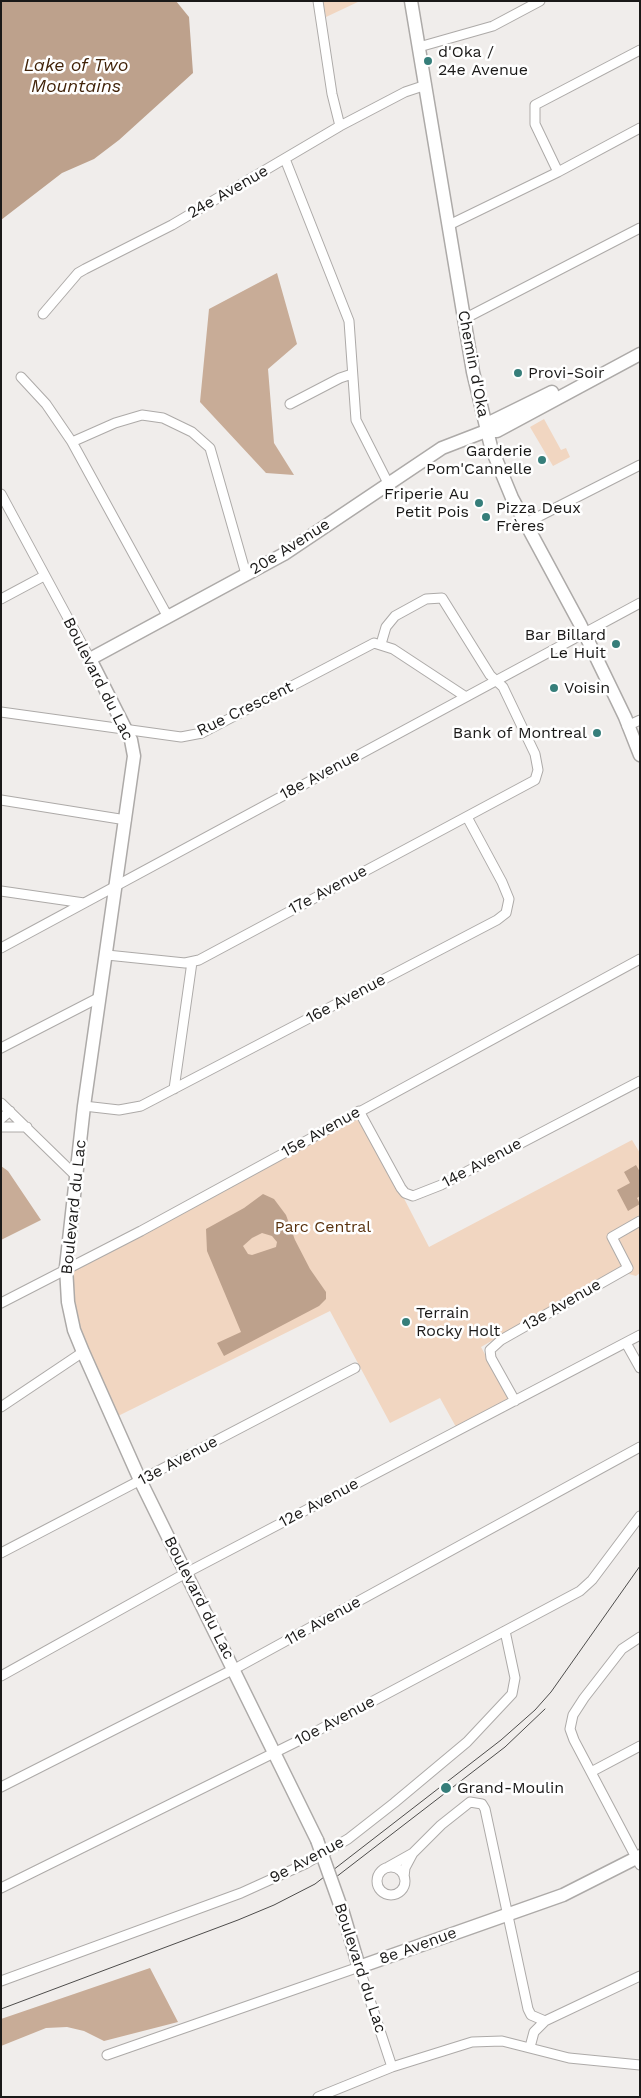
<!DOCTYPE html>
<html>
<head>
<meta charset="utf-8">
<style>
	body { margin:0 }
	#map { position:relative; width:641px; height:2098px; overflow:hidden; background:#f0edeb; font-family:"Work Sans",sans-serif }
	canvas { display:block }
	.frame { position:absolute; inset:0; border:2px solid #1a1918; pointer-events:none }
</style>
</head>
<body>
<div id="map">
<canvas width="641" height="2098"></canvas>
<div class="frame"></div>
</div>
<script>
const ctx = document.querySelector('canvas').getContext('2d');
ctx.lineJoin = 'round';
function fill(path, color) {
  ctx.fillStyle = color;
  ctx.fill(path, 'evenodd');
}
function toPath(rows) {
  const path = new Path2D();
  for (const r of rows) {
    if (r.length === 3) {
      path.moveTo(r[0] + r[2], r[1]);
      path.arc(r[0], r[1], r[2], 0, 2 * Math.PI);
      continue;
    }
    path.moveTo(r[0], r[1]);
    for (let i = 2; i < r.length; i += 2) path.lineTo(r[i], r[i + 1]);
  }
  return path;
}
function strokePath(path, color, width, dash) {
  ctx.strokeStyle = color;
  ctx.lineWidth = width;
  ctx.lineCap = dash ? 'butt' : 'round';
  ctx.setLineDash(dash || []);
  ctx.stroke(path);
}
function label(font, color, halo, rows, align = 'center') {
  ctx.font = font + ' "Work Sans",sans-serif';
  ctx.lineWidth = 5;
  ctx.setLineDash([]);
  ctx.textBaseline = 'middle';
  ctx.strokeStyle = halo;
  ctx.fillStyle = color;
  for (const [text, x, y, turn = 0] of rows) {
    ctx.save();
    ctx.translate(x, y);
    ctx.rotate((+turn || 0) * Math.PI / 180);
    ctx.textAlign = isNaN(turn) ? turn : align;
    if (halo) ctx.strokeText(text, 0, 0);
    ctx.fillText(text, 0, 0);
    ctx.restore();
  }
}
fill(toPath([
	[323,1,360,1,326,17],
	[544,419,561,450,566,448,570,457,553,466,530,427],
	[359,1111,429,1247,632,1140,640,1153,640,1273,636,1276,615,1270,481,1347,509,1399,456,1427,440,1398,390,1423,330,1311,112,1419,74,1330,64,1272]
]), '#f1d6c1');
fill(toPath([
	[277,273,297,344,268,369,274,443,294,475,266,473,200,402,209,309],
	[1,1166,8,1171,41,1220,1,1240],
	[150,1968,178,2022,104,2041,84,2031,67,2027,46,2028,1,2046,1,2019]
]), '#c8ac97');
fill(toPath([
	[1,1,176,1,189,17,193,73,119,140,94,159,62,173,1,220],
	[636,1165,640,1172,640,1196,637,1198,640,1204,628,1211,617,1190,630,1183,624,1172],
	[263,1194,274,1199,286,1215,295,1240,310,1269,326,1292,326,1299,319,1306,224,1356,217,1343,241,1332,207,1251,206,1229,244,1208],
	[262,1233,272,1236,277,1242,276,1247,252,1255,248,1254,243,1246,252,1238]
]), '#bda18c');
const street = toPath([
	[318,1,332,94,340,126],
	[419,47,493,26,540,1],
	[285,159,349,321,356,420,388,483],
	[558,172,535,124,535,105,640,50],
	[449,225,558,172,640,128],
	[43,314,78,273,85,269,172,225,340,126,405,92,426,85],
	[464,319,640,228],
	[21,377,46,404,72,442,168,617],
	[290,404,340,378,352,374],
	[72,442,115,423,142,415,163,418,192,432,210,448,246,574],
	[1,494,90,659],
	[526,523,640,465],
	[1,599,44,576],
	[1,712,181,737,202,733,374,643,393,649,466,697],
	[627,726,640,720],
	[1,800,126,820],
	[1,891,84,903],
	[1,948,640,603],
	[107,955,185,963,199,960,535,780,538,770,535,754,503,687,490,675,442,598,426,599,395,616,386,627,381,644],
	[1,1048,100,997],
	[174,1089,192,962],
	[1,1103,77,1177],
	[84,1106,119,1110,141,1106,497,920,506,913,509,899,502,882,467,817],
	[359,1111,401,1188,405,1193,413,1196,441,1185,640,1081],
	[1,1119,10,1111],
	[1,1127,27,1127],
	[1,1303,141,1231,640,959],
	[626,1343,640,1368],
	[515,1401,491,1358,490,1350,501,1340,628,1268,612,1237,640,1221],
	[1,1407,83,1352],
	[1,1553,355,1368],
	[640,1637,622,1649,584,1698,573,1715,570,1729,574,1740,640,1865],
	[1,1676,186,1573,640,1335],
	[591,1772,640,1746],
	[1,1787,240,1666,640,1447],
	[388,1867,413,1853],
	[391,1881,14],
	[404,1877,405,1868,413,1853,441,1825,470,1802,482,1804,485,1809,528,2009,531,2015,545,2021],
	[1,1888,298,1741,580,1591,592,1580,640,1516],
	[1,1981,241,1893,305,1864,348,1839,394,1803,467,1742,512,1694,515,1678,505,1631],
	[530,2047,534,2032,545,2021,640,1976],
	[107,2055,359,1967,392,2067],
	[318,2097,392,2067,472,2042,502,2041,569,2058,640,2065]
]);
const secondary = toPath([
	[411,1,473,372,491,447,512,498,580,624,625,717,640,755],
	[486,431,493,421,552,392],
	[317,1840,140,1480,83,1352,74,1330,68,1302,66,1267,84,1106,134,756,131,740,90,659,284,554,442,448,486,431,497,431,640,354],
	[343,1913,359,1967,563,1895,640,1856]
]);
strokePath(street, '#adaaa8', 11);
strokePath(secondary, '#adaaa8', 15);
strokePath(street, '#fff', 9);
strokePath(secondary, '#fff', 12);
strokePath(toPath([
	[327,1884,505,1747,545,1709],
	[1,2009,238,1920,274,1905,315,1884,501,1740,535,1710,551,1692,640,1566]
]), '#4d4c4b', 1);
const secondaryBridge = toPath([
	[317,1840,343,1913]
]);
strokePath(secondaryBridge, '#adaaa8', 15, []);
strokePath(secondaryBridge, '#fff', 12);
for (const [x, y, r, color] of [
	[428,61,5,"#367e7a"],
	[518,373,5,"#367e7a"],
	[542,460,5,"#367e7a"],
	[479,503,5,"#367e7a"],
	[486,517,5,"#367e7a"],
	[616,644,5,"#367e7a"],
	[554,688,5,"#367e7a"],
	[597,733,5,"#367e7a"],
	[406,1322,5,"#367e7a"],
	[446,1788,6,"#367e7a"]
]) {
  const dot = new Path2D();
  dot.arc(x, y, r, 0, 2 * Math.PI);
  ctx.fillStyle = color;
  ctx.fill(dot);
  strokePath(dot, '#fff', 2);
}
label('16px', '#1a1918', '#fff', [
	["d'Oka /",438,52],
	["24e Avenue",438,70],
	["Provi-Soir",528,373],
	["Garderie",532,451,"right"],
	["Pom'Cannelle",532,469,"right"],
	["Friperie Au",469,494,"right"],
	["Petit Pois",469,512,"right"],
	["Pizza Deux",496,508],
	["Frères",496,526],
	["Bar Billard",606,635,"right"],
	["Le Huit",606,653,"right"],
	["Voisin",564,688],
	["Bank of Montreal",587,733,"right"],
	["Terrain",416,1313],
	["Rocky Holt",416,1331],
	["Grand-Moulin",457,1788]
], 'left');
label('16px', '#1a1918', '#fff', [
	["24e Avenue",228,192,-30],
	["Chemin d'Oka",473,364,79],
	["20e Avenue",290,547,-32],
	["Boulevard du Lac",98,679,63],
	["Rue Crescent",245,709,-26],
	["18e Avenue",320,775,-28],
	["17e Avenue",328,890,-28],
	["16e Avenue",346,999,-28],
	["15e Avenue",321,1132,-29],
	["14e Avenue",482,1163,-28],
	["Boulevard du Lac",74,1207,-84],
	["13e Avenue",562,1305,-30],
	["13e Avenue",178,1461,-28],
	["12e Avenue",319,1503,-28],
	["Boulevard du Lac",199,1598,63],
	["11e Avenue",323,1621,-29],
	["10e Avenue",335,1721,-28],
	["9e Avenue",307,1860,-28],
	["8e Avenue",418,1946,-20],
	["Boulevard du Lac",360,1968,72]
]);
label('16px', '#59320e', '#fff', [
	["Parc Central",323,1227]
]);
label('italic 18px', '#402208', '#fff', [
	["Lake of Two",76,66],
	["Mountains",76,87]
]);
</script>
</body>
</html>
